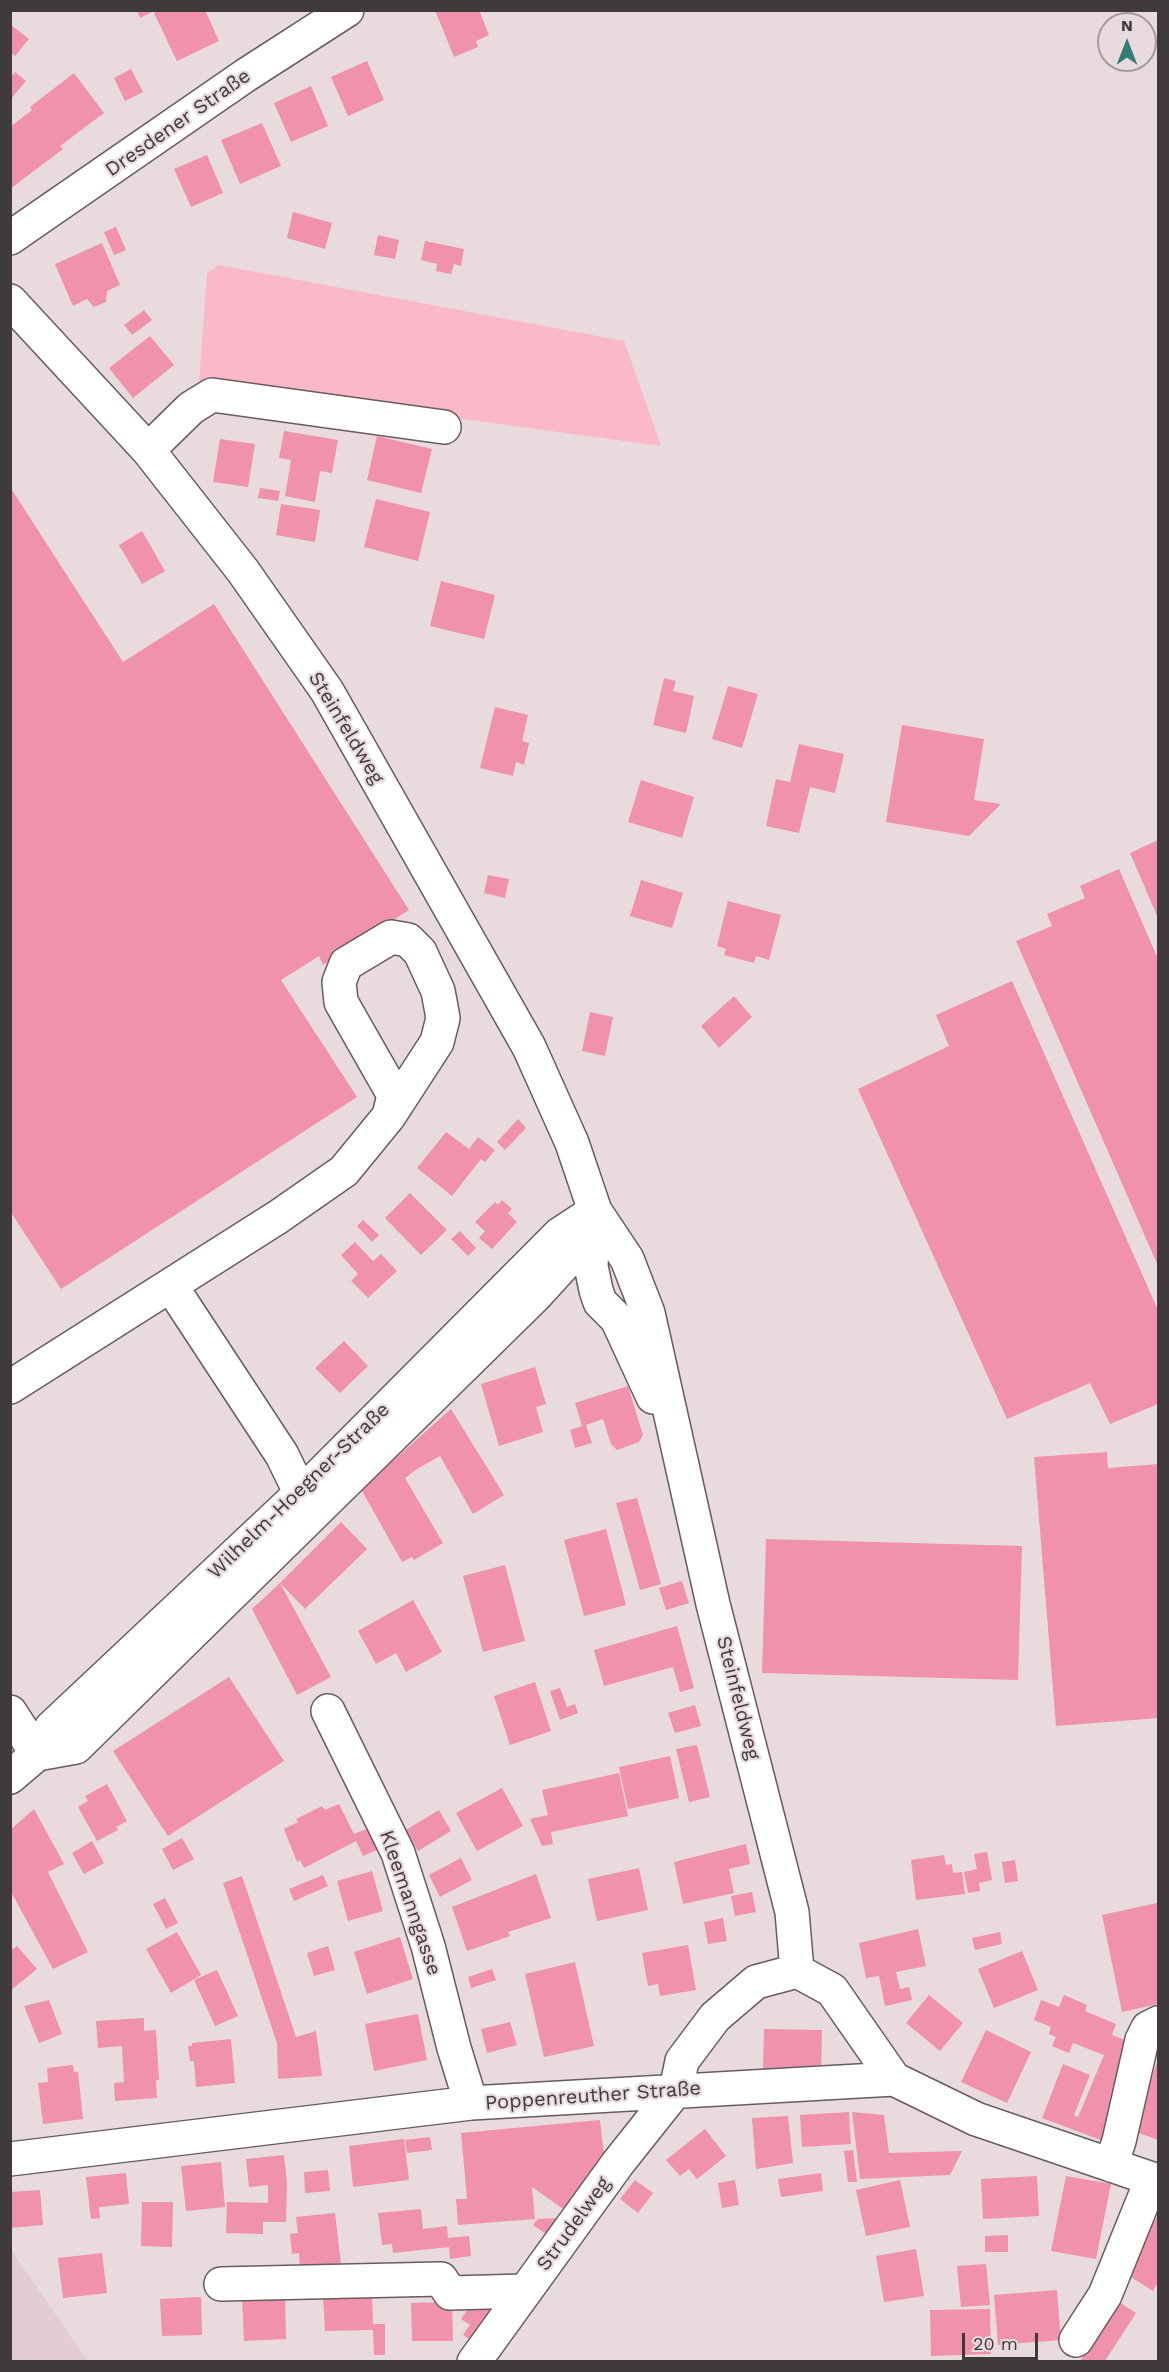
<!DOCTYPE html>
<html>
<head>
<meta charset="utf-8">
<style>
	body { margin:0 }
	#map { position:relative; width:1169px; height:2372px; overflow:hidden; background:#e8dadd; font-family:"Work Sans",sans-serif }
	canvas { display:block }
	.frame { position:absolute; inset:0; border:12px solid #403a3c; pointer-events:none }
	.north { position:absolute; left:1097px; top:12px; width:60px; height:60px; box-sizing:border-box; background:#e8dadd; border:2px solid #a59a9d; border-radius:50%; rotate:0deg; font-size:16px; font-weight:700; line-height:24px; text-align:center; color:#403a3c }
	.north::after { content:''; display:block; margin:auto; width:21px; height:27px; background:#347c76; clip-path:polygon(50% 0,100% 100%,50% 72%,0 100%) }
	.scale { position:absolute; left:962px; top:2333px; width:76px; height:27px; box-sizing:border-box; border:3px solid #403a3c; border-top:0; padding-left:8px; font-size:18px; line-height:21px; white-space:nowrap; color:#403a3c; -webkit-text-stroke:4px #e8dadd; paint-order:stroke }
</style>
</head>
<body>
<div id="map">
<canvas width="1169" height="2372"></canvas>
<div class="frame"></div>
<div class="north">N</div>
<div class="scale">20 m</div>
</div>
<script>
const ctx = document.querySelector('canvas').getContext('2d');
ctx.lineJoin = 'round';
function fill(path, color) {
  ctx.fillStyle = color;
  ctx.fill(path, 'evenodd');
}
function toPath(rows) {
  const path = new Path2D();
  for (const r of rows) {
    path.moveTo(r[0], r[1]);
    for (let i = 2; i < r.length; i += 2) path.lineTo(r[i], r[i + 1]);
  }
  return path;
}
function strokePath(path, color, width, dash) {
  ctx.strokeStyle = color;
  ctx.lineWidth = width;
  ctx.lineCap = dash ? 'butt' : 'round';
  ctx.setLineDash(dash || []);
  ctx.stroke(path);
}
function label(font, color, halo, rows, align = 'center') {
  ctx.font = font + ' "Work Sans",sans-serif';
  ctx.lineWidth = 4.5;
  ctx.setLineDash([]);
  ctx.textBaseline = 'middle';
  ctx.strokeStyle = halo;
  ctx.fillStyle = color;
  for (const [text, x, y, turn = 0] of rows) {
    ctx.save();
    ctx.translate(x, y);
    ctx.rotate((+turn || 0) * Math.PI / 180);
    ctx.textAlign = isNaN(turn) ? turn : align;
    if (halo) ctx.strokeText(text, 0, 0);
    ctx.fillText(text, 0, 0);
    ctx.restore();
  }
}
fill(toPath([
	[10,2250,11,2250,88,2361,11,2361]
]), '#e4cdd2');
fill(toPath([
	[219,265,624,341,661,446,199,383,207,273]
]), '#fab8c8');
fill(toPath([
	[137,10,156,10,140,18],
	[159,10,205,10,219,41,177,61,154,13],
	[435,10,479,10,489,35,476,41,478,47,454,57],
	[10,24,29,39,15,56,10,52],
	[367,61,384,100,348,116,331,77],
	[131,69,143,92,125,101,114,78],
	[15,72,26,81,10,100,10,78],
	[74,73,104,113,60,146,63,149,10,189,10,127,32,110,30,107],
	[311,86,328,126,291,142,274,103],
	[262,123,281,166,240,184,221,140],
	[207,155,223,193,191,207,174,169],
	[293,212,332,223,325,249,287,238],
	[116,227,126,250,114,255,104,232],
	[378,235,399,240,395,259,374,255],
	[425,241,464,249,461,266,454,264,451,274,436,271,437,264,421,260],
	[102,243,120,285,107,291,106,302,101,304,94,307,87,299,73,306,55,264],
	[144,310,152,320,132,335,124,325],
	[150,336,174,365,133,398,109,368],
	[284,431,338,440,332,473,320,471,315,502,285,496,291,460,279,458],
	[377,436,432,449,421,493,367,480],
	[220,439,255,444,248,487,213,482],
	[10,487,123,662,214,604,409,910,323,965,319,956,281,980,357,1097,61,1289,10,1211],
	[260,488,280,491,278,501,258,498],
	[376,499,430,512,418,561,364,547],
	[281,504,320,510,315,542,276,535],
	[142,531,165,571,142,584,119,545],
	[441,581,495,595,484,639,430,626],
	[664,678,676,681,673,691,694,696,686,733,653,725],
	[728,686,758,694,742,748,712,739],
	[495,707,528,715,522,741,529,743,524,765,516,762,513,776,480,768],
	[902,725,984,739,974,800,1001,804,969,836,886,822],
	[799,744,844,754,835,793,810,787,799,833,766,826,776,779,790,782],
	[641,780,694,797,682,838,628,822],
	[1158,840,1158,918,1130,853],
	[1119,869,1158,959,1158,1266,1016,941,1052,926,1047,914,1085,898,1080,886],
	[488,875,509,879,505,898,484,893],
	[641,880,683,893,672,928,630,916],
	[728,901,781,915,769,960,756,956,754,963,724,955,726,949,717,946],
	[1012,981,1158,1310,1158,1404,1110,1424,1090,1383,1007,1419,858,1089,949,1046,936,1015],
	[734,996,752,1017,719,1048,701,1026],
	[590,1012,613,1017,605,1056,582,1051],
	[518,1119,526,1128,505,1150,497,1142],
	[446,1132,469,1149,478,1137,495,1150,485,1162,481,1159,452,1196,417,1168],
	[410,1193,447,1230,421,1255,385,1218],
	[502,1200,512,1209,508,1213,517,1222,492,1249,479,1238,485,1231,475,1222,495,1202,498,1205],
	[363,1220,379,1235,372,1242,357,1226],
	[460,1231,476,1248,468,1256,451,1239],
	[355,1242,373,1261,381,1254,397,1271,368,1298,351,1281,358,1274,341,1255],
	[344,1341,368,1366,340,1393,315,1368],
	[535,1367,546,1404,536,1407,543,1432,499,1446,481,1384],
	[628,1386,643,1435,639,1442,617,1450,611,1444,603,1419,586,1425,592,1443,575,1448,570,1430,582,1426,575,1403],
	[451,1409,504,1495,473,1514,440,1456,417,1469,405,1478,443,1543,414,1560,412,1557,402,1562,361,1489],
	[1107,1452,1108,1468,1158,1464,1158,1718,1056,1726,1034,1457],
	[637,1498,661,1584,640,1590,616,1503],
	[341,1522,367,1549,305,1609,280,1583],
	[606,1529,626,1605,584,1616,564,1540],
	[766,1539,1022,1546,1018,1680,762,1673],
	[505,1565,525,1641,483,1652,463,1576],
	[682,1581,689,1603,666,1610,659,1588],
	[280,1583,331,1677,297,1695,252,1609],
	[413,1600,442,1652,406,1672,396,1653,376,1664,358,1631],
	[677,1626,694,1688,680,1692,673,1667,604,1686,594,1650],
	[229,1677,284,1761,168,1836,113,1751],
	[535,1682,551,1731,510,1745,494,1696],
	[560,1688,567,1707,575,1704,578,1713,560,1720,550,1691],
	[695,1705,701,1726,675,1733,668,1713],
	[697,1745,710,1797,689,1802,676,1749],
	[670,1756,679,1798,628,1809,619,1767],
	[619,1773,628,1816,551,1832,553,1844,542,1846,530,1819,548,1815,542,1790],
	[107,1784,127,1821,116,1827,118,1830,97,1841,78,1807,88,1801,85,1796],
	[502,1788,523,1826,477,1851,456,1813],
	[339,1804,354,1834,371,1827,380,1849,363,1856,356,1841,304,1868,300,1860,297,1862,284,1829,298,1822,296,1819,322,1806,325,1810],
	[34,1809,64,1864,48,1872,88,1952,53,1969,10,1890,10,1830],
	[439,1810,451,1831,418,1851,406,1830],
	[182,1838,194,1859,173,1870,162,1849],
	[92,1841,104,1863,84,1874,72,1853],
	[746,1844,750,1864,729,1869,734,1893,683,1904,674,1862],
	[987,1852,992,1880,979,1883,980,1891,968,1893,964,1872,977,1869,974,1854],
	[944,1855,946,1865,952,1864,953,1873,962,1872,965,1894,916,1900,911,1860],
	[461,1858,472,1880,440,1897,429,1875],
	[1015,1860,1018,1881,1005,1883,1002,1862],
	[639,1868,648,1910,597,1921,588,1879],
	[372,1871,383,1911,348,1921,337,1881],
	[536,1874,551,1918,508,1932,510,1936,467,1951,452,1907],
	[323,1875,328,1886,294,1901,289,1889],
	[242,1876,296,2037,316,2031,322,2076,278,2079,277,2043,223,1883],
	[752,1892,756,1912,735,1916,731,1896],
	[165,1898,178,1923,166,1929,153,1904],
	[1157,1903,1158,2004,1122,2012,1102,1915],
	[723,1918,727,1941,708,1944,704,1922],
	[918,1929,926,1966,896,1972,900,1989,909,1987,912,2000,885,2006,879,1976,866,1978,859,1943],
	[177,1932,201,1975,171,1993,146,1949],
	[1000,1932,1002,1944,975,1950,972,1938],
	[400,1937,413,1979,367,1994,354,1952],
	[688,1945,696,1990,660,1996,658,1984,648,1986,642,1953],
	[17,1946,37,1969,10,1991,10,1951],
	[328,1946,335,1970,314,1976,307,1953],
	[1022,1951,1038,1990,994,2008,978,1969],
	[575,1962,594,2046,544,2057,525,1974],
	[492,1969,496,1980,471,1988,468,1977],
	[217,1970,238,2016,215,2026,194,1980],
	[929,1995,963,2023,940,2051,906,2023],
	[1064,1995,1087,2005,1085,2011,1116,2024,1112,2035,1135,2044,1106,2142,1042,2118,1063,2064,1090,2075,1074,2115,1078,2117,1104,2055,1073,2043,1069,2053,1052,2046,1056,2037,1049,2034,1051,2027,1034,2020,1041,2000,1059,2007],
	[49,2000,62,2034,39,2043,24,2006],
	[418,2014,427,2060,374,2071,365,2024],
	[144,2018,144,2031,156,2030,159,2080,156,2080,157,2098,115,2101,114,2083,124,2082,122,2046,98,2048,96,2021],
	[510,2022,517,2045,487,2053,481,2029],
	[764,2029,822,2030,821,2073,763,2071],
	[986,2030,1031,2052,1007,2103,961,2082],
	[231,2039,235,2083,196,2087,194,2061,190,2061,188,2046,192,2046,192,2043],
	[1158,2059,1158,2140,1134,2131],
	[73,2065,74,2072,78,2072,83,2119,43,2124,38,2083,48,2082,47,2068],
	[849,2112,851,2144,802,2147,800,2115],
	[852,2112,884,2115,889,2153,962,2151,950,2175,860,2179],
	[788,2116,793,2163,756,2169,752,2118],
	[600,2120,605,2165,569,2213,532,2187,535,2219,458,2225,456,2199,467,2199,461,2133],
	[705,2129,726,2156,697,2179,689,2169,680,2176,666,2160],
	[430,2137,432,2150,407,2153,405,2140],
	[404,2139,409,2180,353,2187,349,2146],
	[853,2150,857,2182,848,2182,844,2151],
	[284,2155,287,2183,286,2222,263,2222,263,2234,226,2233,227,2202,268,2203,268,2185,249,2187,246,2159],
	[221,2162,225,2207,186,2211,181,2166],
	[328,2170,330,2191,305,2193,304,2172],
	[126,2173,129,2204,99,2207,100,2218,91,2219,86,2177],
	[821,2173,823,2191,781,2197,778,2179],
	[1037,2176,1039,2216,983,2219,981,2179],
	[1066,2176,1111,2184,1096,2259,1051,2251],
	[635,2180,653,2193,638,2213,620,2199],
	[735,2180,739,2205,722,2208,718,2183],
	[900,2180,910,2227,866,2236,856,2190],
	[40,2190,43,2225,10,2228,10,2192],
	[142,2202,173,2202,172,2247,141,2246],
	[421,2209,423,2229,447,2226,448,2238,469,2236,471,2256,450,2259,449,2247,393,2253,392,2244,382,2245,378,2213],
	[335,2213,341,2264,300,2269,299,2253,292,2254,290,2234,298,2233,296,2217],
	[1158,2215,1158,2282,1153,2291,1123,2272],
	[556,2218,557,2226,549,2236,533,2225,538,2219],
	[1008,2235,1008,2252,985,2252,985,2236],
	[916,2249,924,2296,884,2302,876,2256],
	[102,2253,107,2293,63,2298,58,2258],
	[986,2264,990,2305,961,2307,957,2266],
	[1057,2290,1061,2340,998,2345,994,2295],
	[372,2295,373,2324,385,2324,385,2355,374,2355,373,2330,325,2331,323,2296],
	[285,2296,286,2339,244,2341,242,2297],
	[201,2297,202,2335,162,2336,160,2299],
	[475,2299,496,2313,476,2344,463,2335,470,2325,461,2319],
	[452,2302,453,2341,412,2341,411,2303],
	[1119,2302,1136,2313,1105,2361,1080,2361],
	[990,2309,991,2354,931,2356,930,2310]
]), '#f092ab');
const minor = toPath([
	[10,238,246,75,347,10],
	[10,301,148,450,243,571,327,691,529,1047,572,1143,595,1211,627,1259,648,1313,713,1604,792,1912,797,1971],
	[148,450,191,408,212,395,444,427],
	[593,1225,591,1266,596,1290,600,1302,617,1319,653,1397],
	[171,1286,282,1455,300,1492],
	[10,1387,278,1217,344,1171,389,1116,394,1095,341,1002,339,982,346,964,391,937,408,940,420,952,438,991,443,1018,437,1042,389,1116],
	[328,1711,398,1853,428,1946,454,2048,471,2103],
	[10,1712,37,1754],
	[37,1754,76,1747,534,1297,576,1251,595,1211],
	[10,1777,37,1754,51,1728,319,1476,560,1234,595,1211],
	[10,2159,471,2103,894,2079,976,2119,1158,2181],
	[1111,2165,1119,2141,1142,2040,1148,2028,1158,2023],
	[221,2284,441,2279,450,2293,525,2291],
	[1076,2340,1105,2295,1152,2179],
	[474,2362,618,2163,676,2090,682,2061,715,2017,756,1982,797,1971,832,1990,894,2079]
]);
strokePath(minor, '#685c5f', 36);
strokePath(minor, '#fff', 33);
label('20px', '#403a3c', '#e8dadd', [
	["Dresdener Straße",178,123,-35],
	["Steinfeldweg",346,728,59],
	["Wilhelm-Hoegner-Straße",299,1491,-44],
	["Steinfeldweg",738,1698,76],
	["Kleemanngasse",410,1903,71],
	["Poppenreuther Straße",593,2096,-4],
	["Strudelweg",574,2224,-54]
]);
</script>
</body>
</html>
